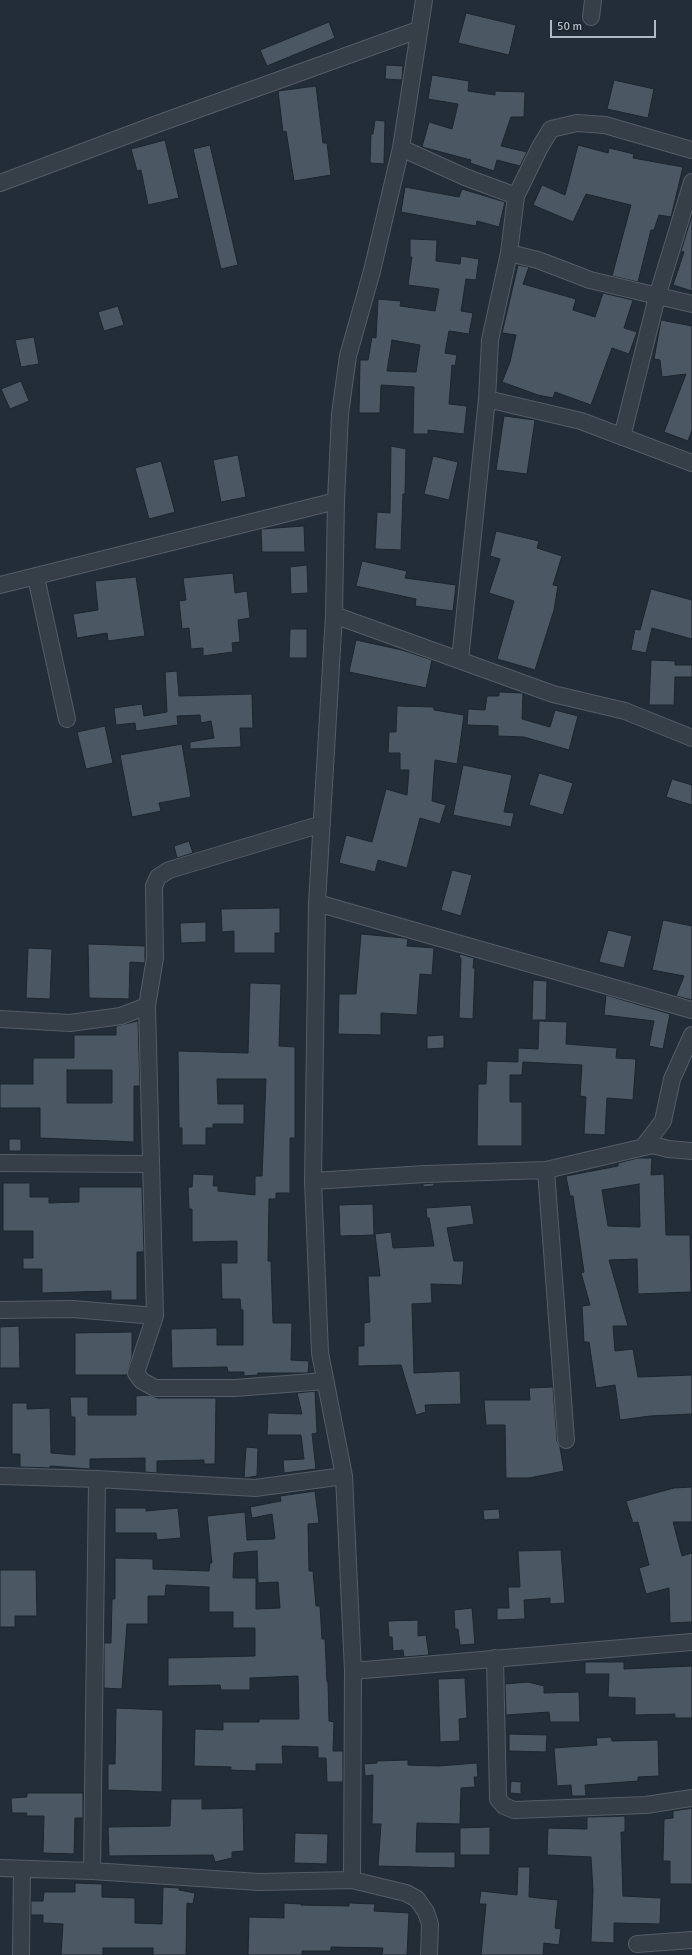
<!DOCTYPE html>
<html>
<head>
<meta charset="utf-8">
<style>
	body { margin:0 }
	#map { position:relative; width:692px; height:1955px; overflow:hidden; background:#232d37; font-family:Signika,sans-serif }
	canvas { display:block }
	.scale { position:absolute; left:550px; top:20px; width:106px; height:18px; box-sizing:border-box; border:2px solid #b1bac4; border-top:0; padding-left:5px; font-size:12px; line-height:14px; white-space:nowrap; color:#b1bac4; -webkit-text-stroke:3px #1b242d; paint-order:stroke }
</style>
</head>
<body>
<div id="map">
<canvas width="692" height="1955"></canvas>
<div class="scale">50 m</div>
</div>
<script>
const ctx = document.querySelector('canvas').getContext('2d');
ctx.lineJoin = 'round';
function fill(path, color) {
  ctx.fillStyle = color;
  ctx.fill(path, 'evenodd');
}
function toPath(rows) {
  const path = new Path2D();
  for (const r of rows) {
    path.moveTo(r[0], r[1]);
    for (let i = 2; i < r.length; i += 2) path.lineTo(r[i], r[i + 1]);
  }
  return path;
}
function strokePath(path, color, width, dash) {
  ctx.strokeStyle = color;
  ctx.lineWidth = width;
  ctx.lineCap = dash ? 'butt' : 'round';
  ctx.setLineDash(dash || []);
  ctx.stroke(path);
}
const building = toPath([
	[466,13,516,25,509,55,458,43,466,13],
	[329,22,335,38,267,66,260,50,329,22],
	[386,65,403,66,402,80,385,79,386,65],
	[432,75,469,81,468,91,495,95,495,91,525,92,524,117,511,117,501,146,527,152,520,166,497,160,494,171,470,163,471,160,422,147,429,122,452,129,458,104,428,99,432,75],
	[614,80,654,89,648,118,607,109,614,80],
	[316,86,323,143,327,143,331,175,294,181,286,131,283,132,278,91,316,86],
	[375,120,385,121,384,164,370,163,371,134,373,134,375,120],
	[165,140,179,198,148,205,141,170,137,171,131,149,165,140],
	[210,145,238,265,221,269,193,149,210,145],
	[578,145,608,153,609,148,634,154,633,158,683,167,671,217,659,215,654,230,651,230,638,282,612,276,631,205,586,194,573,222,533,205,542,185,565,195,578,145],
	[405,187,459,197,462,189,505,202,499,227,477,221,476,226,401,212,405,187],
	[692,215,692,291,673,285,684,252,681,251,692,215],
	[410,239,437,240,436,261,460,264,461,256,479,259,476,280,466,279,461,311,473,313,469,334,449,331,445,353,457,355,455,366,452,365,449,404,467,406,464,434,428,430,428,434,413,434,414,387,381,385,380,413,359,413,360,360,368,360,372,337,376,338,378,299,401,301,400,306,435,311,439,289,408,285,412,257,410,257,410,239],
	[392,340,420,345,416,372,387,371,392,340],
	[518,265,529,267,523,284,576,299,573,310,595,317,603,293,633,300,624,328,637,332,629,354,612,348,591,405,555,392,553,398,538,395,502,382,510,362,516,335,502,333,518,265],
	[118,306,124,325,104,331,98,312,118,306],
	[661,320,692,326,692,430,688,441,664,432,686,374,662,377,660,360,654,359,661,320],
	[34,337,39,364,21,367,15,340,34,337],
	[21,381,29,401,10,409,1,389,21,381],
	[504,416,535,420,527,474,496,470,504,416],
	[391,446,406,449,405,494,403,494,401,550,375,549,377,512,390,513,391,446],
	[238,455,246,497,221,502,213,460,238,455],
	[433,456,458,462,449,500,424,494,433,456],
	[161,461,175,512,149,519,135,468,161,461],
	[304,526,305,552,262,552,261,529,304,526],
	[496,531,539,541,537,548,562,556,553,585,558,586,554,610,535,670,497,659,514,601,489,593,500,559,490,556,496,531],
	[362,561,407,571,405,578,456,585,453,611,415,606,416,599,356,586,362,561],
	[307,565,308,593,291,594,290,567,307,565],
	[233,573,235,593,247,591,250,618,238,620,240,642,232,643,233,652,203,656,203,648,191,649,189,628,182,629,179,601,186,600,183,578,233,573],
	[136,577,145,636,108,641,107,633,77,638,73,614,98,610,95,581,136,577],
	[651,589,692,600,692,639,652,628,646,653,631,650,635,629,640,630,651,589],
	[290,629,307,629,307,658,289,658,290,629],
	[356,640,402,650,432,660,426,688,349,672,356,640],
	[651,660,675,661,675,665,692,665,692,677,675,677,674,705,649,705,651,660],
	[177,671,179,696,252,694,253,728,240,728,241,747,190,749,190,742,214,738,211,721,201,723,200,715,177,716,178,725,136,731,135,723,116,725,114,708,142,704,144,716,167,712,165,672,177,671],
	[499,692,523,693,522,719,550,727,555,710,578,716,569,750,524,737,498,736,498,726,467,725,468,709,485,710,487,696,499,696,499,692],
	[397,706,434,707,434,710,464,715,460,745,457,764,435,760,432,801,446,805,440,824,420,818,407,868,378,860,375,872,339,863,346,835,372,842,386,789,407,795,409,770,400,770,400,753,388,753,389,732,396,732,397,706],
	[105,726,113,763,86,769,77,732,105,726],
	[182,744,191,797,159,803,161,811,132,817,120,755,182,744],
	[463,765,512,775,504,812,514,813,511,827,453,815,463,765],
	[539,773,573,783,563,815,529,805,539,773],
	[672,779,692,785,692,805,666,797,672,779],
	[189,841,193,853,177,858,174,846,189,841],
	[452,870,472,875,461,916,441,910,452,870],
	[280,908,280,933,275,933,275,953,234,953,234,931,222,932,221,909,280,908],
	[663,920,692,926,692,1000,676,996,684,976,652,970,663,920],
	[206,922,206,942,181,943,180,923,206,922],
	[608,930,632,936,624,968,599,962,608,930],
	[361,934,404,938,408,939,407,946,434,948,432,975,420,974,417,1015,381,1013,381,1035,338,1034,339,994,356,994,361,934],
	[88,944,145,946,145,963,130,962,129,999,89,998,88,944],
	[28,948,52,949,50,999,26,998,28,948],
	[460,954,474,958,473,968,475,968,473,1019,459,1018,461,958,459,957,460,954],
	[533,980,547,981,546,1020,532,1020,533,980],
	[250,983,281,984,279,1046,295,1047,295,1138,290,1138,290,1193,276,1193,276,1199,269,1199,268,1261,271,1261,273,1323,292,1323,291,1360,309,1361,308,1373,258,1373,258,1375,244,1376,244,1372,228,1372,227,1367,172,1368,171,1329,217,1328,217,1345,243,1345,243,1310,241,1310,240,1299,222,1299,221,1263,237,1263,237,1241,192,1242,192,1209,189,1209,188,1187,192,1187,193,1174,214,1175,213,1186,218,1186,218,1191,255,1195,255,1176,262,1176,266,1079,217,1079,218,1104,244,1104,244,1124,213,1124,213,1128,206,1128,206,1145,182,1145,182,1128,179,1128,178,1051,248,1053,250,983],
	[606,995,670,1014,663,1049,649,1046,654,1021,604,1015,606,995],
	[138,1021,140,1086,134,1086,134,1142,40,1138,40,1108,0,1108,0,1084,33,1084,33,1058,74,1058,74,1035,116,1035,116,1026,138,1021],
	[67,1070,112,1070,112,1103,67,1103,67,1070],
	[539,1021,567,1022,566,1044,617,1048,616,1058,636,1059,633,1100,607,1098,605,1135,584,1134,586,1097,580,1096,582,1065,523,1062,522,1075,510,1075,510,1102,522,1102,522,1146,477,1146,478,1084,486,1084,487,1061,518,1062,518,1048,538,1049,539,1021],
	[444,1035,444,1048,427,1049,427,1036,444,1035],
	[9,1139,21,1139,21,1151,9,1151,9,1139],
	[638,1158,652,1158,651,1175,664,1174,666,1235,690,1235,691,1292,638,1294,637,1259,609,1260,628,1326,613,1326,615,1351,633,1349,638,1377,692,1375,692,1414,650,1416,620,1420,615,1385,596,1388,589,1342,584,1342,582,1306,590,1305,581,1273,584,1272,573,1196,570,1196,566,1176,618,1166,618,1163,638,1158],
	[639,1184,640,1227,608,1226,602,1190,639,1184],
	[3,1183,30,1183,30,1197,49,1197,49,1203,79,1202,79,1187,142,1187,144,1252,137,1252,137,1300,111,1300,111,1291,42,1293,42,1269,23,1269,23,1258,33,1258,33,1231,3,1231,3,1183],
	[434,1183,434,1186,423,1187,423,1184,434,1183],
	[373,1204,374,1235,340,1236,339,1205,373,1204],
	[471,1205,474,1224,447,1228,454,1261,464,1261,462,1285,431,1284,432,1303,412,1304,414,1373,460,1371,461,1404,425,1405,426,1412,416,1415,401,1365,358,1366,358,1346,364,1346,364,1323,370,1322,368,1276,380,1276,375,1234,391,1232,393,1248,434,1246,429,1218,427,1218,426,1208,471,1205],
	[19,1326,20,1368,0,1368,0,1327,19,1326],
	[132,1332,132,1356,127,1375,75,1375,75,1333,132,1332],
	[553,1387,557,1441,560,1447,564,1471,529,1478,506,1478,505,1425,486,1425,484,1400,530,1400,529,1388,553,1387],
	[315,1391,317,1433,312,1434,316,1469,284,1473,283,1460,304,1459,301,1435,267,1435,268,1413,302,1414,297,1393,315,1391],
	[149,1395,158,1398,216,1398,215,1464,204,1464,204,1460,157,1461,157,1473,145,1472,145,1458,90,1459,90,1469,50,1466,50,1468,20,1467,20,1454,12,1454,12,1403,27,1403,27,1409,50,1408,51,1453,75,1455,75,1417,71,1417,70,1397,88,1397,88,1415,136,1415,136,1396,149,1395],
	[246,1447,258,1448,257,1476,244,1478,246,1447],
	[692,1487,692,1522,673,1522,682,1556,692,1553,692,1622,670,1623,669,1588,646,1594,639,1568,649,1565,638,1522,633,1523,626,1501,674,1488,692,1487],
	[315,1491,319,1523,308,1524,309,1571,313,1571,316,1606,320,1606,322,1639,325,1639,327,1682,328,1682,329,1721,334,1722,333,1751,343,1751,343,1782,327,1782,326,1758,318,1758,318,1747,282,1746,283,1764,256,1764,256,1771,231,1770,231,1767,194,1766,195,1729,223,1730,223,1722,259,1722,259,1719,299,1719,298,1676,250,1678,250,1690,221,1690,220,1685,168,1686,168,1658,255,1656,255,1628,233,1628,233,1612,209,1612,209,1587,166,1585,165,1596,148,1596,148,1624,127,1624,122,1689,104,1688,104,1643,111,1643,112,1599,115,1599,115,1558,153,1559,153,1569,209,1571,210,1563,212,1563,207,1516,245,1512,247,1540,274,1539,275,1538,272,1514,252,1518,250,1507,281,1501,280,1496,315,1491],
	[257,1551,258,1583,278,1582,280,1608,256,1609,256,1578,233,1578,234,1553,257,1551],
	[115,1508,146,1508,146,1511,178,1508,181,1538,157,1540,156,1533,115,1533,115,1508],
	[499,1509,500,1519,484,1520,483,1510,499,1509],
	[561,1550,565,1603,550,1604,550,1598,524,1600,525,1619,497,1620,497,1608,509,1608,508,1587,520,1587,518,1551,561,1550],
	[0,1570,36,1570,37,1616,15,1616,15,1627,0,1627,0,1570],
	[472,1608,475,1644,460,1645,458,1629,455,1629,454,1610,472,1608],
	[418,1620,418,1636,426,1635,429,1655,404,1657,403,1650,393,1651,392,1637,389,1637,388,1621,418,1620],
	[585,1662,624,1662,624,1669,692,1666,692,1718,675,1718,675,1714,635,1715,635,1698,608,1697,609,1674,585,1674,585,1662],
	[465,1678,467,1718,459,1719,460,1741,440,1742,438,1679,465,1678],
	[528,1682,544,1686,544,1693,579,1692,580,1722,550,1722,549,1712,506,1715,505,1684,528,1682],
	[116,1708,163,1710,162,1792,108,1790,108,1764,115,1764,116,1708],
	[509,1734,547,1735,546,1752,509,1751,509,1734],
	[611,1737,612,1741,658,1740,659,1776,638,1777,638,1781,585,1785,586,1796,572,1796,571,1785,557,1786,554,1748,597,1745,596,1738,611,1737],
	[408,1760,408,1765,438,1766,477,1763,478,1777,474,1777,475,1787,461,1788,460,1824,417,1823,416,1852,455,1852,455,1868,378,1866,381,1824,372,1824,373,1775,365,1776,364,1764,377,1763,377,1761,408,1760],
	[511,1781,521,1782,521,1794,510,1793,511,1781],
	[27,1793,83,1793,83,1818,75,1818,74,1854,43,1853,44,1816,26,1816,27,1813,12,1813,11,1798,27,1797,27,1793],
	[171,1799,202,1799,202,1809,243,1808,244,1851,232,1852,232,1858,215,1862,213,1855,109,1856,108,1827,170,1826,171,1799],
	[692,1808,692,1884,670,1884,670,1861,663,1861,664,1819,673,1818,673,1811,692,1808],
	[625,1816,625,1832,621,1832,623,1896,661,1898,660,1924,614,1923,614,1943,591,1942,593,1890,591,1857,547,1855,548,1828,587,1829,587,1817,625,1816],
	[490,1827,490,1855,460,1855,460,1828,490,1827],
	[295,1833,328,1834,327,1864,294,1863,295,1833],
	[518,1867,530,1867,529,1897,558,1900,555,1928,561,1929,559,1945,544,1943,543,1955,481,1955,486,1904,479,1904,481,1891,517,1895,518,1867],
	[75,1883,102,1884,102,1897,135,1898,135,1923,162,1924,163,1887,179,1888,179,1890,195,1893,193,1904,187,1903,186,1955,153,1955,153,1948,103,1948,103,1955,61,1955,63,1924,43,1923,43,1915,31,1915,31,1901,43,1901,44,1892,75,1892,75,1883],
	[284,1903,301,1904,301,1905,349,1906,349,1903,375,1904,374,1911,409,1913,407,1955,382,1955,383,1948,331,1947,331,1951,302,1951,302,1955,248,1955,249,1917,284,1918,284,1903]
]);
fill(building, '#4b5763');
strokePath(building, '#1d262f', 1);
const minor = toPath([
	[424,0,401,148,372,271,348,356,340,414,336,501,334,615,317,903,313,1181,320,1353,344,1476,353,1671,352,1880,406,1893,417,1899,426,1912,430,1924,429,1955],
	[591,17,593,0],
	[401,148,465,177,516,196],
	[0,183,157,124,418,30],
	[509,253,538,260,590,280,692,304],
	[487,399,581,421,692,463],
	[622,437,657,297,692,182],
	[36,577,67,719],
	[0,585,336,501],
	[334,615,553,694,625,711,692,738],
	[460,660,487,399,490,340,509,253,516,196,540,147,551,129,577,123,605,125,692,150],
	[322,824,169,870,158,877,154,886,155,958,147,1006,155,1316,136,1373,142,1381,155,1388,235,1388,325,1381],
	[317,903,692,1010],
	[0,1019,70,1023,121,1016,147,1006],
	[643,1147,663,1121,672,1079,692,1035],
	[0,1163,150,1164],
	[546,1170,566,1440],
	[313,1181,426,1174,546,1170,653,1145,668,1149,692,1151],
	[0,1310,73,1309,155,1316],
	[0,1476,97,1479,255,1488,344,1476],
	[495,1658,498,1799,504,1806,514,1810,646,1805,692,1798],
	[353,1671,692,1642],
	[0,1868,92,1871,259,1882,352,1880],
	[92,1871,97,1479],
	[637,1944,692,1940],
	[21,1955,22,1869]
]);
strokePath(minor, '#545d66', 18);
strokePath(minor, '#363f48', 16);
</script>
</body>
</html>
